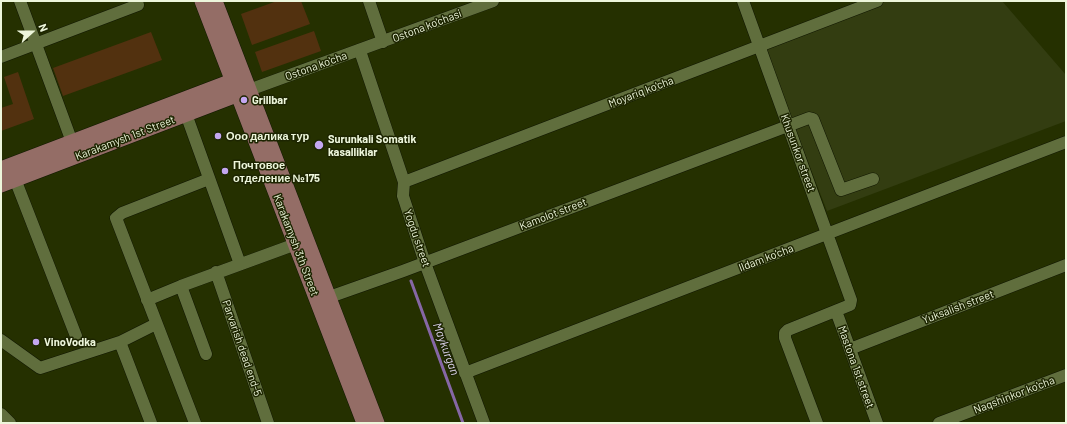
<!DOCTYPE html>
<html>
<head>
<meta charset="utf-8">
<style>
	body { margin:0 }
	#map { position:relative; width:1067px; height:424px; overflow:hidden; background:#253000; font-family:Barlow,sans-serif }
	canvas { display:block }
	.frame { position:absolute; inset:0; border:2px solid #edf6db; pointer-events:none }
	.north { position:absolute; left:12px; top:12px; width:40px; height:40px; -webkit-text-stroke:3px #1d2501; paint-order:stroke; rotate:69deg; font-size:11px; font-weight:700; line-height:16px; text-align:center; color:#edf6db }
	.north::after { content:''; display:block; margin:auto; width:14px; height:18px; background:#edf6db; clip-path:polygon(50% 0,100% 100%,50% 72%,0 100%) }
</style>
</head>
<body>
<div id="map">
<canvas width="1067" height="424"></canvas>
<div class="frame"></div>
<div class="north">N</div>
</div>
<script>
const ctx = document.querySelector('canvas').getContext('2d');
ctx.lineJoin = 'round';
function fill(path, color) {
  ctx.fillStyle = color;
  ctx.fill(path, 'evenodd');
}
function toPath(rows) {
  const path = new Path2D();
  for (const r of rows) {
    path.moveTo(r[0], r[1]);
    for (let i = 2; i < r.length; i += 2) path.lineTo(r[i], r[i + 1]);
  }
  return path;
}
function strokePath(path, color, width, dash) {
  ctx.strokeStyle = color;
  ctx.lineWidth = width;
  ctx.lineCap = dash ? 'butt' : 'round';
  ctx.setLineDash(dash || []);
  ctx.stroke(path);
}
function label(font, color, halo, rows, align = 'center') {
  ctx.font = font + ' Barlow,sans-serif';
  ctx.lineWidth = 3;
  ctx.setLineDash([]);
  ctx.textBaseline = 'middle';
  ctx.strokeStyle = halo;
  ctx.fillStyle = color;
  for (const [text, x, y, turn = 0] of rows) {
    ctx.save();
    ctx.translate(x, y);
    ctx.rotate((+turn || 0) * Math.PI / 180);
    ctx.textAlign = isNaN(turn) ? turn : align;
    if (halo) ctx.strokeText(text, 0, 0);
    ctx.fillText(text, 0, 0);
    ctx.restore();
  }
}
fill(toPath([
	[887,1,1002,1,1066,75,1066,121,827,211,764,48]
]), '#333d11');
fill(toPath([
	[277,1,301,1,310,24,252,45,241,14],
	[314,31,321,51,262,72,255,52],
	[151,32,162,60,63,96,53,68],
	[18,72,34,119,1,131,1,108,13,104,4,77]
]), '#52310f');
strokePath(toPath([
	[411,281,463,423]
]), '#8667a5', 3);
const minor = toPath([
	[20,1,72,142],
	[369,1,383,42],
	[743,1,851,300,850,305,788,330,785,333,785,338,817,423],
	[360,51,404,182,403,196,425,263,484,423],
	[1,57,138,5,137,1],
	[249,90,493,1],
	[186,114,240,264],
	[15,179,76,336],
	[404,182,877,1],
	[216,272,268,423],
	[181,286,206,354],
	[147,300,181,286,296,244],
	[321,300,403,271,809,118,813,119,841,190,873,179],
	[836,311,877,423],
	[1,340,40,368,120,342],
	[850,349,1066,265],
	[465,373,1066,142],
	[1,414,10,423],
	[151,423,120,342,156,324],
	[195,423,116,218,122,213,209,179],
	[939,423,1066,375]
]);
const major = toPath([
	[202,1,364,423],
	[215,1,377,423],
	[1,169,232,81],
	[1,185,247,91]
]);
strokePath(minor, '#101601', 13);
strokePath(major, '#101601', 16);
strokePath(minor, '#606e3d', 12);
strokePath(major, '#946d66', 15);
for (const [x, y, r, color] of [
	[244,100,4,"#c4a7f1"],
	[218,136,4,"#c4a7f1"],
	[319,145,5,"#c4a7f1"],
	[225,171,4,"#c4a7f1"],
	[36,342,4,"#c4a7f1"]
]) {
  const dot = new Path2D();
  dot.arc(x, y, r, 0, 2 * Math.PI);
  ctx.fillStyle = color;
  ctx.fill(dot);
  strokePath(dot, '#1d2501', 1.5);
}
label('11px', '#edf6db', '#1d2501', [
	["Ostona ko'chasi",427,26,-21],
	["Ostona ko'cha",316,66,-20],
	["Moyariq ko'cha",641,92,-21],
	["Karakamysh 1st Street",125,138,-21],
	["Khusunkor street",798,153,70],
	["Kamolot street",553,214,-21],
	["Yogdu street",417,238,71],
	["Karakamysh 3th Street",296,245,69],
	["Ildam ko'cha",766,258,-21],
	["Yuksalish street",958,307,-21],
	["Parvarish dead end-5",242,348,71],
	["Mastona 1st street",856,367,70],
	["Naqshinkor ko'cha",1014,395,-21]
]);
label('bold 11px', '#edf6db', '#1d2501', [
	["Grillbar",252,100],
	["Ооо далика тур",226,136],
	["Surunkali Somatik",328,139],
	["kasalliklar",328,152],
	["Почтовое",233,165],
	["отделение №175",233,178],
	["VinoVodka",44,342]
], 'left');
label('italic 12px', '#ddd4ee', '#1d2501', [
	["Maykurgan",446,349,70]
]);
</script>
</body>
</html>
